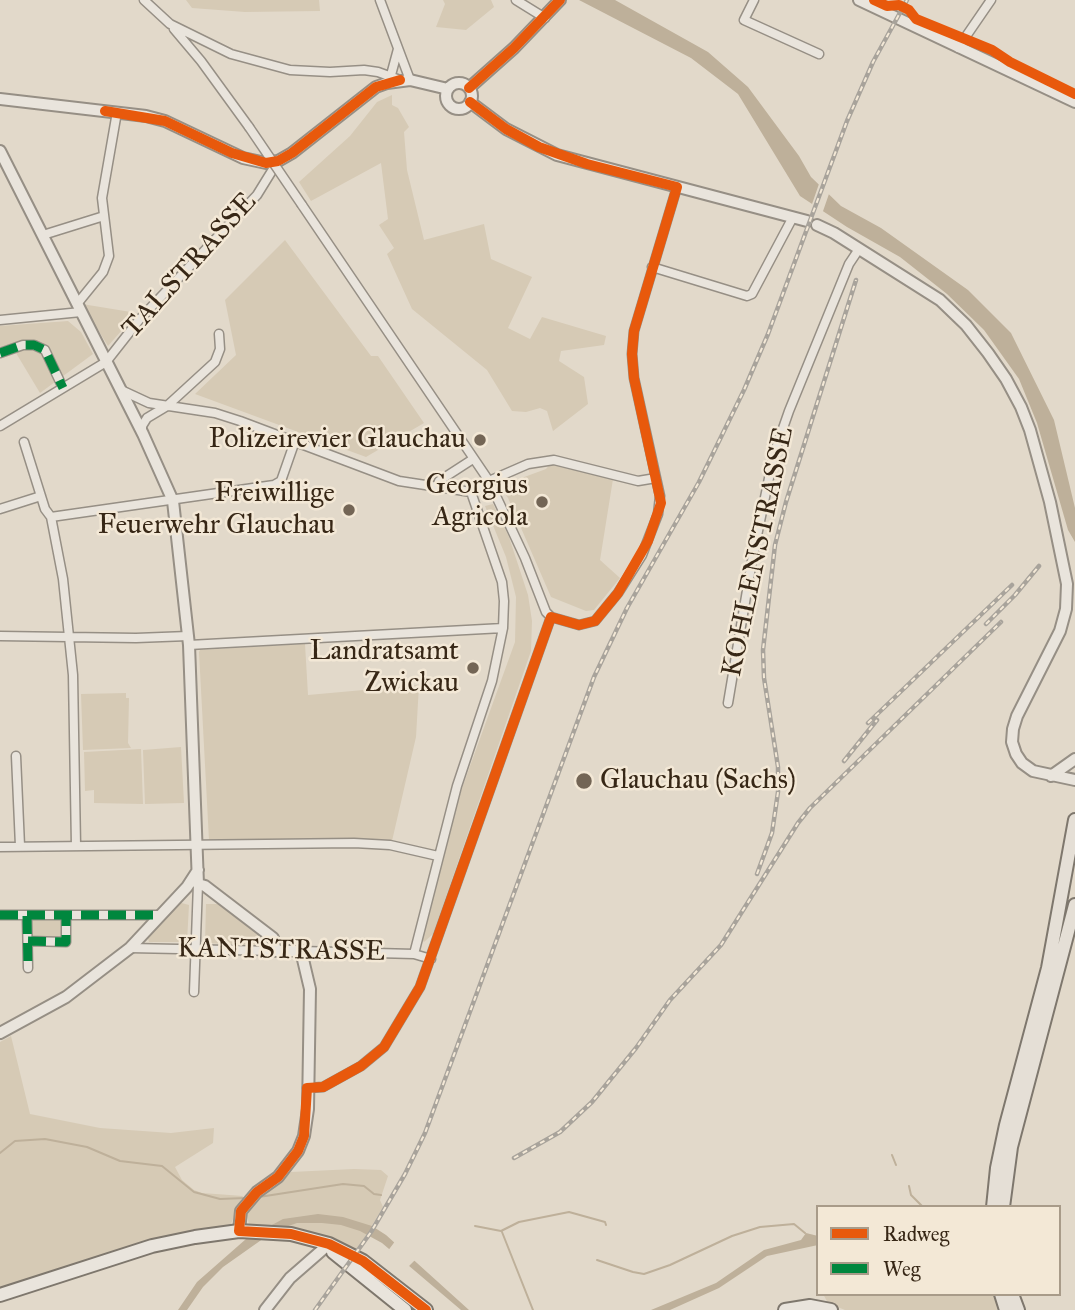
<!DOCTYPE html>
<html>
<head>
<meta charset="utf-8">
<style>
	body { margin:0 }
	#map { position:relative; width:1075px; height:1310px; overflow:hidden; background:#e2d9ca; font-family:"IM FELL Great Primer",serif }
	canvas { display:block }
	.legend { position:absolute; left:816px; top:1205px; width:245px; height:91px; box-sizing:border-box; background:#f3e8d6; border:2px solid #a89b89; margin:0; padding:9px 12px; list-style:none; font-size:21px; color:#372716 }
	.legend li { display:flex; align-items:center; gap:14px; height:35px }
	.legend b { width:35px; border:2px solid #a89b89 }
</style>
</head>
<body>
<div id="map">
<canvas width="1075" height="1310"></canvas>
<ul class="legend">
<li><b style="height:9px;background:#e8590c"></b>Radweg</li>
<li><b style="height:9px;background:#00873e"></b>Weg</li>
</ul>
</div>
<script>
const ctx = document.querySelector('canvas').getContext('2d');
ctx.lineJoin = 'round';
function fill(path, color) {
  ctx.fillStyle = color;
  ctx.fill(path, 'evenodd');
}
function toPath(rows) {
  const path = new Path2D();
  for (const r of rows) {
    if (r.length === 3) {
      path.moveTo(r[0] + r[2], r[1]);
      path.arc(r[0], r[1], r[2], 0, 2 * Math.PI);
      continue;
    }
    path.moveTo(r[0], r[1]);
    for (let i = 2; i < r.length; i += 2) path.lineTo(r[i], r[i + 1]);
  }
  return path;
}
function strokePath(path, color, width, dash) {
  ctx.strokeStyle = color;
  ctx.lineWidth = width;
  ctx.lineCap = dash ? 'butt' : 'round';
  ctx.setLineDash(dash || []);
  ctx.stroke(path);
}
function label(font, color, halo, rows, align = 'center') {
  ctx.font = font + ' "IM FELL Great Primer",serif';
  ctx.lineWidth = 5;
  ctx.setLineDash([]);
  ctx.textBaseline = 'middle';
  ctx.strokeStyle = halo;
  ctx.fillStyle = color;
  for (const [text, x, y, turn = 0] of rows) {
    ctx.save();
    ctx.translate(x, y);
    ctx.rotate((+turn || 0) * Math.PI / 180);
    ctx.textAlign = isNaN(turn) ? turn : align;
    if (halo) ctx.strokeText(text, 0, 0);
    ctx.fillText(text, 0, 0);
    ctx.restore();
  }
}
fill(toPath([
	[186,0,319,0,320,11,245,12,192,8],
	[443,0,491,0,494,7,466,30,436,27,445,4],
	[392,95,392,105,398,108,409,127,404,132,407,170,424,240,484,224,491,259,532,277,508,328,530,339,542,317,606,336,604,345,561,351,559,361,584,377,588,404,553,431,547,411,540,408,526,412,512,411,487,370,412,309,387,254,394,248,379,225,388,219,381,163,311,201,299,182,350,136,377,102],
	[285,240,371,356,378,356,424,423,366,457,195,394,236,355,225,300],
	[82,304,137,313,108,346],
	[68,321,81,332,93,354,40,393,13,348,0,353,0,326],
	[552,462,561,467,613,479,600,560,620,578,594,610,586,611,551,597,508,498,503,491,508,483,546,469],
	[493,504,509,537,528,595,532,621,531,651,433,934,424,942,422,940,461,791,515,642,516,597,506,557,485,506],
	[305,644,308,695,419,685,416,737,392,841,209,840,199,652,200,650],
	[126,693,126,698,129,698,128,743,131,748,83,750,81,694],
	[181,747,184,803,145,804,143,750],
	[141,749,143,804,94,803,94,790,85,791,84,752],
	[178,902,189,905,187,942,149,942,147,935],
	[206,904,219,904,262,936,264,943,256,945,205,943],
	[30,919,63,919,63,939,30,939],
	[11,1036,30,1114,100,1128,171,1133,214,1128,213,1143,175,1167,182,1180,194,1190,202,1193,243,1196,230,1226,0,1290,0,1042],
	[354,1169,381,1170,388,1176,380,1200,383,1207,356,1252,337,1239,249,1225,247,1215,253,1203,291,1172],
	[823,1294,995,1294,997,1310,845,1310,828,1303]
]), '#d6cab5');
fill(toPath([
	[579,0,615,0,708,52,748,87,799,156,811,177,841,206,881,228,968,290,1011,333,1054,420,1075,508,1075,542,1068,530,1037,423,1019,379,984,330,947,294,900,257,847,227,800,196,738,94,691,58],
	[318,1214,343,1217,372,1226,386,1235,469,1310,461,1310,382,1243,360,1231,341,1225,322,1223,297,1223,274,1231,223,1267,203,1287,187,1310,178,1310,197,1282,246,1239,283,1219],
	[806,1233,818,1236,818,1245,767,1256,719,1288,670,1310,651,1310,716,1283,764,1250,801,1240]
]), '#beb09a');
fill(toPath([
	[820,181,830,191,822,214,811,207],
	[396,1240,417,1258,407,1268,387,1252]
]), '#e2d9ca');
strokePath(toPath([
	[0,1153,15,1141,45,1139,87,1147,120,1161,162,1166,194,1192,220,1199,246,1198],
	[892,1155,896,1165],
	[909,1186,911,1195,923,1207],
	[259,1197,343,1184,364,1186,374,1194,381,1195],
	[475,1226,501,1231,519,1222,569,1212,605,1222,606,1225],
	[502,1232,533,1310],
	[597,1260,633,1272,644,1274,670,1265,732,1236,760,1227,794,1224,805,1233]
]), '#beb09a', 2);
const minor = toPath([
	[144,0,170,24,231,54,290,70,330,72,364,70,378,72,400,80],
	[380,0,410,80],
	[516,0,545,18],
	[754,0,744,20,819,54],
	[174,29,201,61,249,127],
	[958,48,991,0],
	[391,75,398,49],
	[302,205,489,481,525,558,546,612,551,617],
	[43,235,104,216],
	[652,267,747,296,752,294,793,217],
	[77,304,103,272,109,256,102,198,117,112],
	[0,320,81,312],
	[0,353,23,345,34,345,45,350,63,388],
	[121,390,149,403,215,413,240,421,399,481,471,492,489,481,528,464,554,460,638,481,656,478],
	[0,426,106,362,139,320,257,195,278,161],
	[142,431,142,426,147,418,167,406,215,362,220,349,219,334],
	[24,442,45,509,51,517,63,579,73,675,76,846],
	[437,487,439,481,473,459],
	[0,509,41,496],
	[51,517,274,485,281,481,295,441],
	[551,617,579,625,595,621,618,593,642,555,658,514,660,496,634,378,632,354,634,331,677,187],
	[0,636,136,638,188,636],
	[189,645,503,628],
	[728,703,753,555,774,454,789,411,849,264,859,249],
	[16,756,20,846],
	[0,847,354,843,390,845,438,856],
	[0,915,160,915],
	[27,916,28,968],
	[28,941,66,942,66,916],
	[130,948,276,951],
	[301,951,414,954,431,959],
	[414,954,457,786,492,681,503,628,504,601,502,582,471,492],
	[194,992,198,884],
	[307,1088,323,1087,361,1066,384,1047,420,987,551,617]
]);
const tertiary = toPath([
	[859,0,1075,102],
	[459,96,13],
	[469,88,514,48,560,0],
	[0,99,146,116,165,121,243,158,266,163,278,161,292,153,376,87,387,83,410,80,448,89],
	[470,102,506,129,557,155,807,221],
	[0,151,143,434,173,501,189,645,198,884],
	[817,225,834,233,940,300,966,325,988,353,1006,379,1021,407,1030,430,1050,502,1067,584,1066,609,1060,631,1017,716,1013,729,1012,742,1016,754,1022,763,1033,771,1075,780],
	[1051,776,1075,759],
	[198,884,205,886,273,938,276,951,301,951,310,989,308,1109,304,1136,298,1151,278,1177,257,1192,241,1211,239,1231],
	[0,1033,66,997,130,948,187,887,198,870],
	[265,1310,290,1278,329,1244]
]);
const secondary = toPath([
	[333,1252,405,1310],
	[0,1295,152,1246,195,1237,239,1231,291,1234,329,1244,363,1261,426,1310],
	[785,1310,810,1306,831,1310]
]);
const primary = toPath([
	[993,1207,997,1168,1006,1125,1048,968,1075,820],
	[1003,1207,1011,1147,1075,905],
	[1001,1294,1006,1310],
	[1012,1294,1018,1310]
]);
strokePath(minor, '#968f85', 11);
strokePath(tertiary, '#968f85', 14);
strokePath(secondary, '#7e776d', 16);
strokePath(primary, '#7e776d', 16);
strokePath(minor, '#e9e4dc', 8);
strokePath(tertiary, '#e9e4dc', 10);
strokePath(secondary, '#e9e4dc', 12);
strokePath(primary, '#e5dfd6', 12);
const rail = toPath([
	[986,624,1015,595,1039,566],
	[868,723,1012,585],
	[844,761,877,720],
	[757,874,772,833,778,792,778,767,764,678,763,650,775,545,786,502,856,280],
	[514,1158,560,1132,592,1102,636,1048,670,1000,721,945,798,823,810,808,1001,622],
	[315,1310,371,1232,405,1174,425,1133,594,677,627,608,699,482,744,390,768,334,847,121,873,62,907,0]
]);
strokePath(rail, '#a8a39b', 4.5);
strokePath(rail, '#f3e8d6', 2, [5]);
const minorBridge = toPath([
	[249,127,302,205]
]);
strokePath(minorBridge, '#968f85', 11, []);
strokePath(minorBridge, '#e9e4dc', 8);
strokePath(toPath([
	[0,353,23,345,34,345,45,350,63,388],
	[0,915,160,915],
	[27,916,28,968],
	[28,941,66,942,66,916]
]), '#00873e', 9, [18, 9]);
strokePath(toPath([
	[874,0,887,6,899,5,909,10,916,19,992,50,1010,62,1075,94],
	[469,88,514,48,560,0],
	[105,111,165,121,232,153,266,163,278,161,292,153,376,87,400,80],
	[426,1310,363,1261,329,1244,291,1234,239,1231,241,1211,257,1192,278,1177,298,1151,304,1136,307,1088,323,1087,361,1066,384,1047,420,987,551,617,579,625,595,621,618,593,648,541,661,503,634,378,632,354,634,331,677,187,587,164,539,147,506,129,470,102]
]), '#e8590c', 10);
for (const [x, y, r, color] of [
	[480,440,7,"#736555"],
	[542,502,7,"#736555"],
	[349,510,7,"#736555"],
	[473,668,7,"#736555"],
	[584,781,9,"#736555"]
]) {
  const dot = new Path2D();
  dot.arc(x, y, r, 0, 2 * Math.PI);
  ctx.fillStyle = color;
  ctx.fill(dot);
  strokePath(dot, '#f3e8d6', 2.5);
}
label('28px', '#372716', '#f3e8d6', [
	["TALSTRASSE",190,266,-48],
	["KOHLENSTRASSE",759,552,-78],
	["KANTSTRASSE",281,951,1]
]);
label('28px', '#372716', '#f3e8d6', [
	["Polizeirevier Glauchau",466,440],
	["Georgius",528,486],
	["Agricola",528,518],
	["Freiwillige",335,494],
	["Feuerwehr Glauchau",335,526],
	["Landratsamt",459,652],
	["Zwickau",459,684],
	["Glauchau (Sachs)",600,781,"left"]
], 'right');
</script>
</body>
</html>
